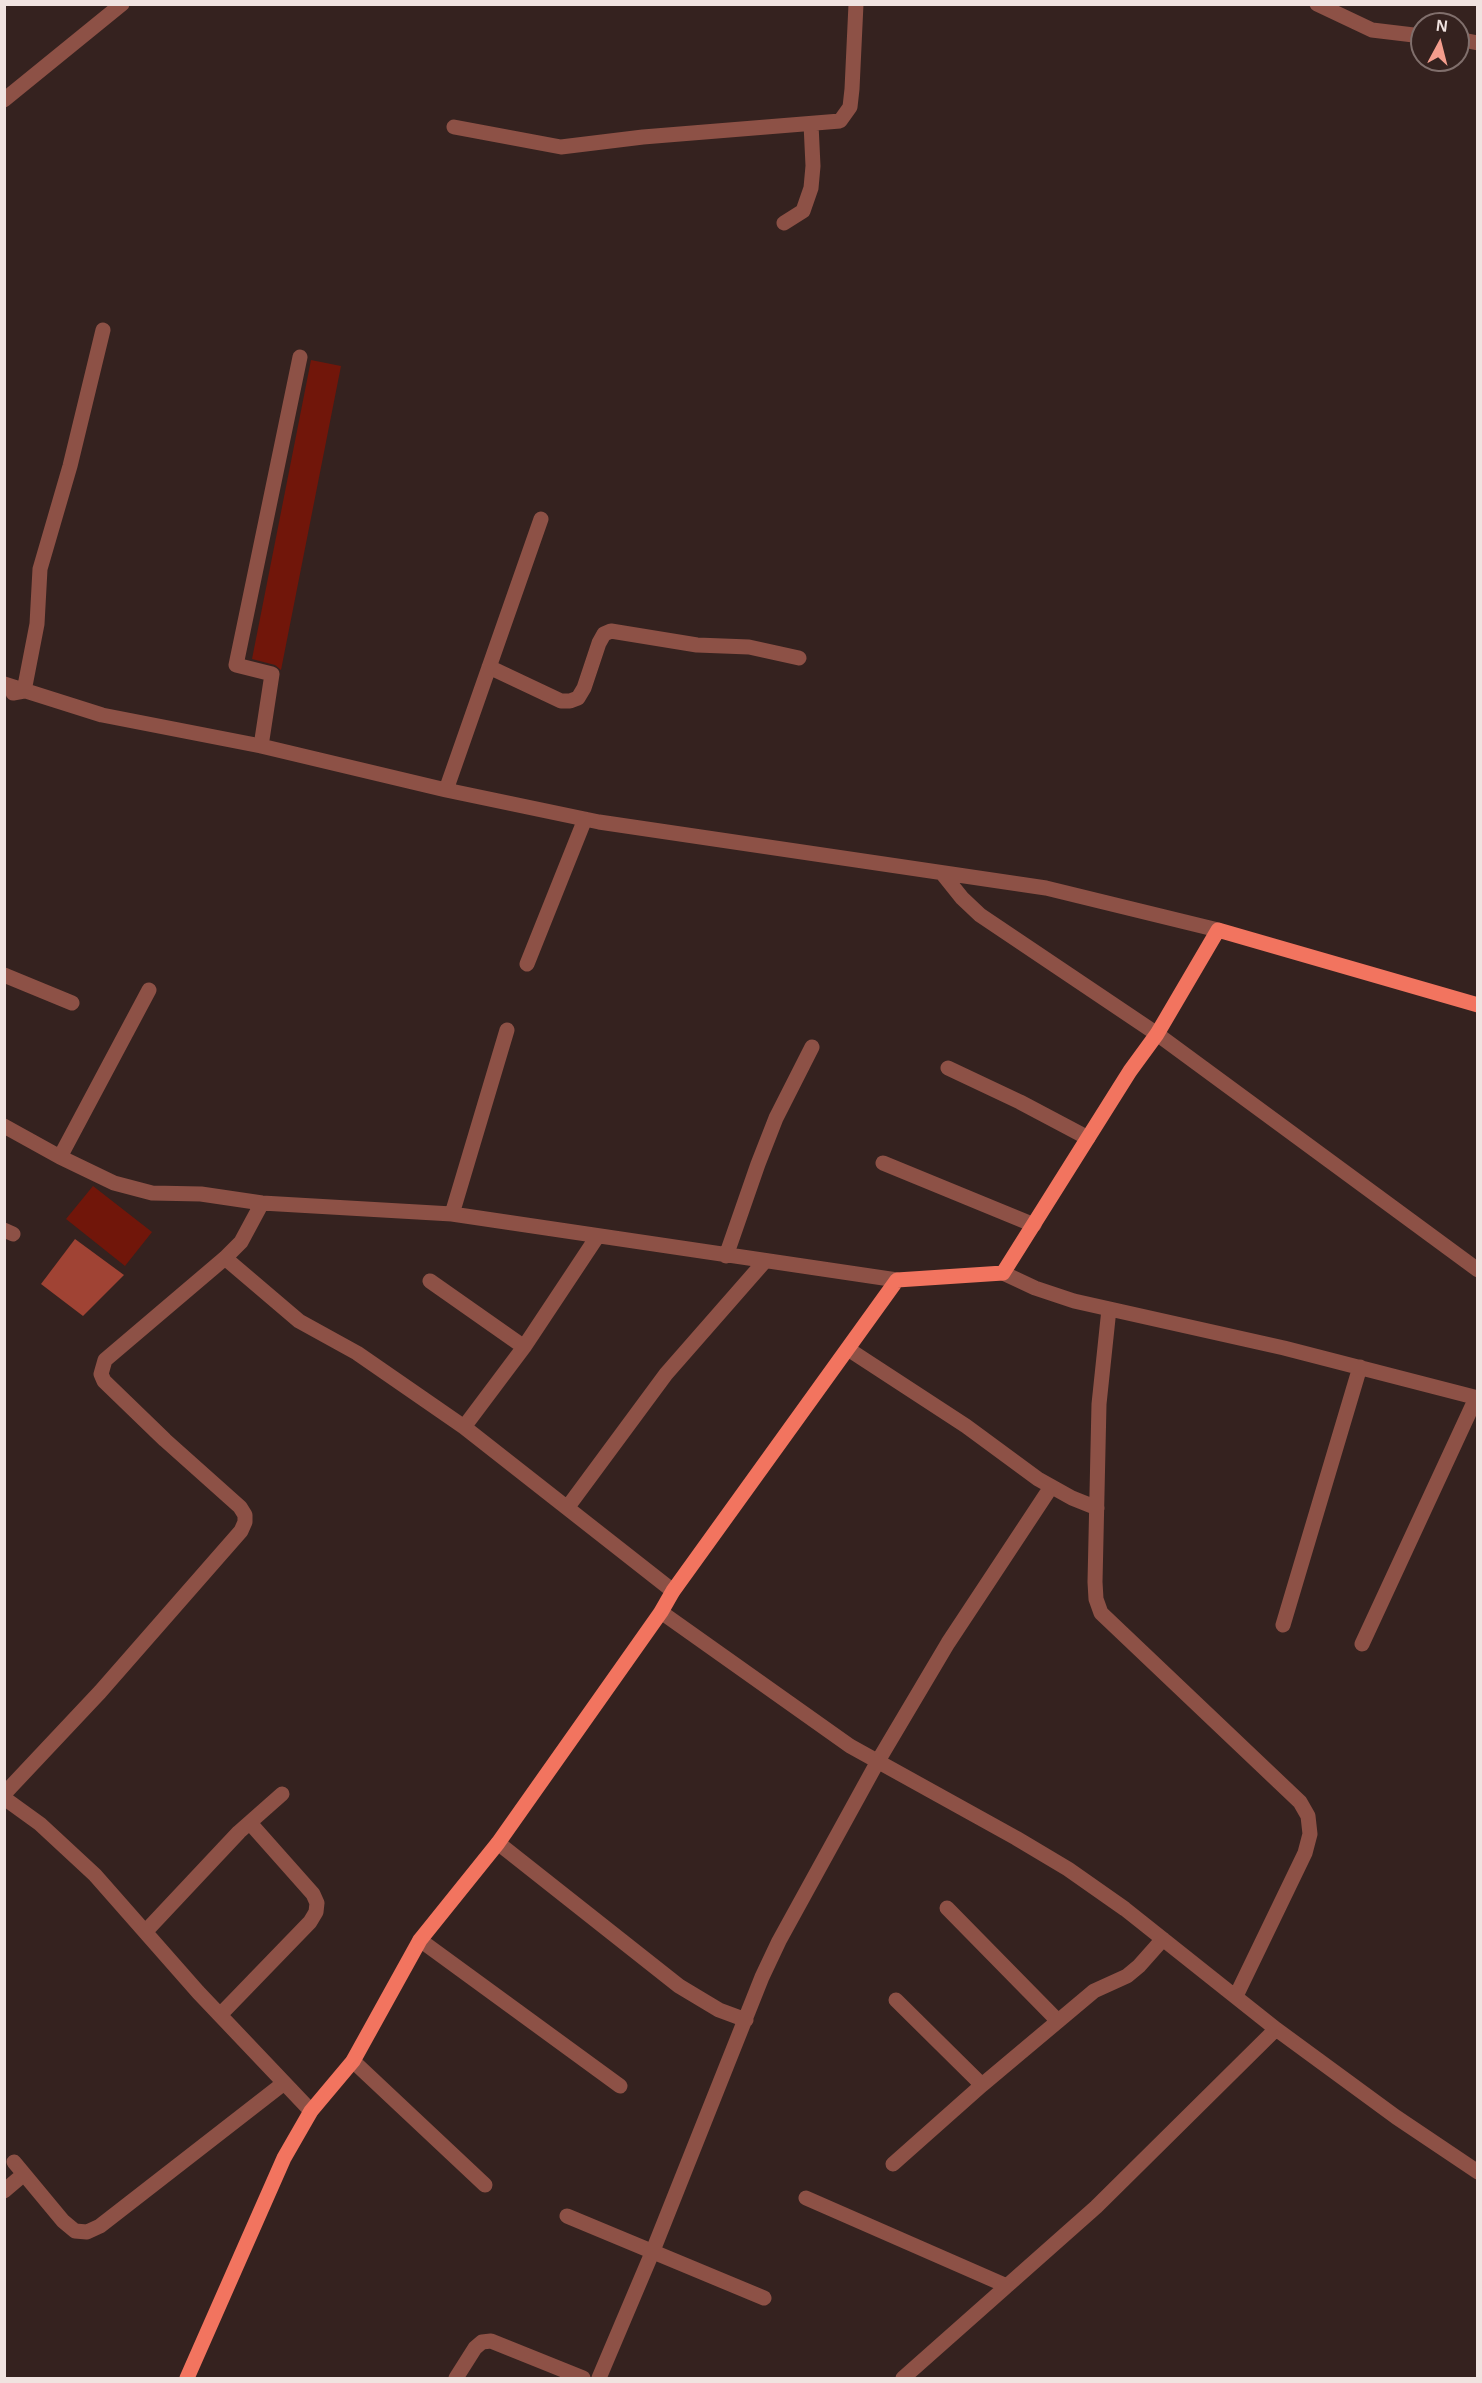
<!DOCTYPE html>
<html>
<head>
<meta charset="utf-8">
<style>
	body { margin:0 }
	#map { position:relative; width:1482px; height:2383px; overflow:hidden; background:#35221f; font-family:Arial,sans-serif }
	canvas { display:block }
	.frame { position:absolute; inset:0; border:6px solid #f0e3e0; pointer-events:none }
	.north { position:absolute; left:1410px; top:12px; width:60px; height:60px; box-sizing:border-box; background:#35221f; border:2px solid #806f6c; border-radius:50%; rotate:7deg; font-size:16px; font-weight:700; line-height:24px; text-align:center; color:#f0e3e0 }
	.north::after { content:''; display:block; margin:auto; width:21px; height:27px; background:#f49d8d; clip-path:polygon(50% 0,100% 100%,50% 72%,0 100%) }
</style>
</head>
<body>
<div id="map">
<canvas width="1482" height="2383"></canvas>
<div class="frame"></div>
<div class="north">N</div>
</div>
<script>
const ctx = document.querySelector('canvas').getContext('2d');
ctx.lineJoin = 'round';
function fill(path, color) {
  ctx.fillStyle = color;
  ctx.fill(path, 'evenodd');
}
function toPath(rows) {
  const path = new Path2D();
  for (const r of rows) {
    path.moveTo(r[0], r[1]);
    for (let i = 2; i < r.length; i += 2) path.lineTo(r[i], r[i + 1]);
  }
  return path;
}
function strokePath(path, color, width, dash) {
  ctx.strokeStyle = color;
  ctx.lineWidth = width;
  ctx.lineCap = dash ? 'butt' : 'round';
  ctx.setLineDash(dash || []);
  ctx.stroke(path);
}
fill(toPath([
	[75,1239,124,1275,83,1316,41,1284]
]), '#a04334');
fill(toPath([
	[311,360,341,366,281,670,275,665,252,659],
	[93,1186,152,1232,125,1266,66,1219]
]), '#71160a');
strokePath(toPath([
	[1317,4,1372,30,1422,36],
	[1458,39,1478,43],
	[4,100,122,4],
	[454,127,561,147,643,137,840,121,850,107,852,89,856,4],
	[784,223,803,211,811,188,813,166,811,124],
	[489,667,561,701,570,701,578,698,584,688,599,643,604,634,611,631,697,645,749,647,799,658],
	[4,684,102,715,261,746,446,790,599,822,1046,888,1218,930],
	[13,693,24,691,37,624,40,569,70,466,103,330],
	[261,746,272,674,236,665,300,357],
	[446,790,541,519],
	[942,873,962,898,980,915,1157,1034,1478,1270],
	[527,964,585,819],
	[4,975,72,1003],
	[948,1068,1020,1102,1088,1138],
	[4,1126,60,1157,114,1183,152,1193,201,1194,262,1203,452,1214,897,1280],
	[60,1157,149,990],
	[883,1163,1034,1225],
	[452,1214,507,1030],
	[4,1230,13,1234],
	[726,1256,758,1164,776,1118,812,1047],
	[225,1258,299,1321,357,1353,464,1427,673,1591],
	[1003,1273,1035,1288,1074,1301,1284,1348,1478,1398],
	[430,1281,524,1347],
	[1109,1309,1099,1404,1095,1582,1096,1599,1101,1613,1300,1802,1308,1816,1310,1834,1305,1853,1236,1996],
	[848,1349,966,1426,1038,1479,1072,1498,1097,1508],
	[464,1427,524,1347,597,1237],
	[567,1508,666,1374,765,1261],
	[661,1612,850,1746,1016,1838,1068,1869,1125,1909,1276,2029,1396,2117,1478,2172],
	[1283,1625,1360,1367],
	[1362,1644,1476,1398],
	[4,1794,100,1692,241,1531,245,1522,245,1515,240,1507,165,1440,104,1381,101,1374,105,1360,225,1258,241,1242,262,1203],
	[4,1798,40,1824,95,1875,198,1992,311,2111],
	[498,1843,679,1986,719,2010,746,2020],
	[947,1908,1058,2021],
	[146,1931,239,1832,282,1794],
	[420,1940,620,2086],
	[896,2000,982,2085],
	[220,2015,310,1922,316,1912,317,1903,313,1894,250,1823],
	[353,2061,485,2185],
	[14,2162,63,2221,75,2231,87,2232,100,2226,284,2083],
	[893,2164,982,2085,1094,1991,1127,1976,1139,1966,1163,1939],
	[4,2191,24,2174],
	[806,2198,1007,2286],
	[567,2216,764,2298],
	[456,2378,475,2348,482,2342,491,2341,583,2378],
	[599,2378,652,2253,762,1977,779,1941,878,1761,948,1643,1051,1487],
	[903,2378,1096,2207,1276,2029]
]), '#8d5146', 15);
strokePath(toPath([
	[187,2378,284,2158,311,2111,353,2061,420,1940,498,1843,661,1612,673,1591,897,1280,1003,1273,1130,1071,1157,1034,1218,930,1478,1005]
]), '#f2745f', 15);
</script>
</body>
</html>
